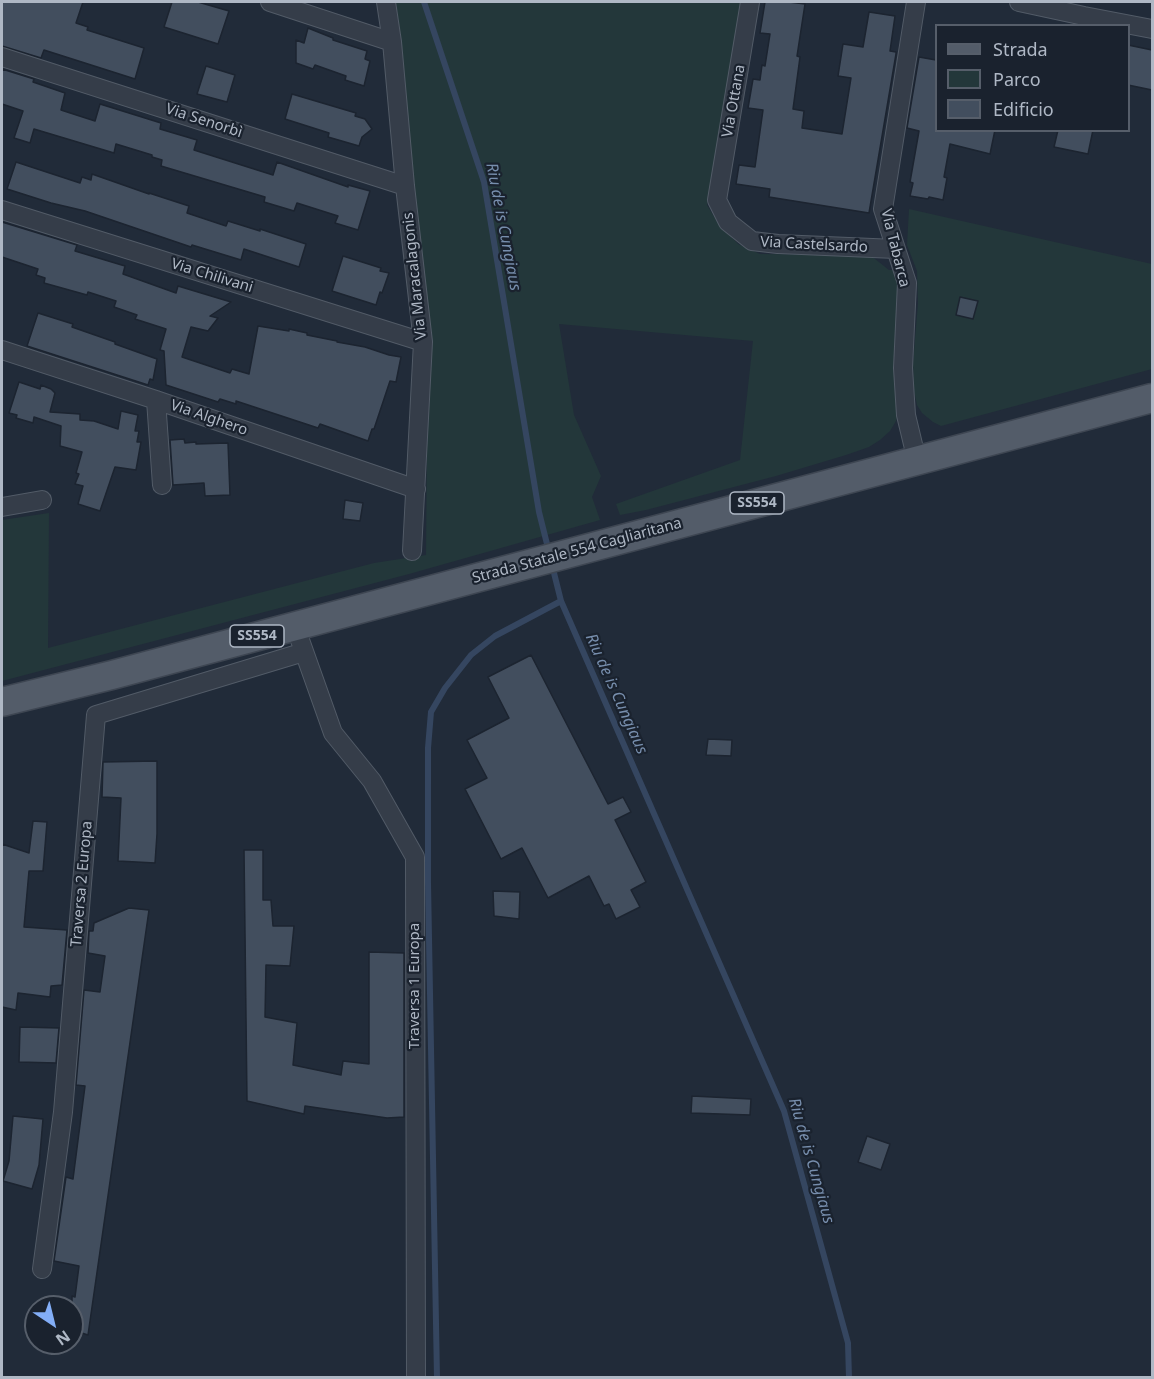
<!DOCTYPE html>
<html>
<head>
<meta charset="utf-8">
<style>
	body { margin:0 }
	#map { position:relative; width:1154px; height:1379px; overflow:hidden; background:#212b39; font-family:"Noto Sans",sans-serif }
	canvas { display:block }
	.frame { position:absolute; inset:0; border:3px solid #afb8c5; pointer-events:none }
	.legend { position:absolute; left:935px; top:24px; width:195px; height:108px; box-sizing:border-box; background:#1a222e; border:2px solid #565e6a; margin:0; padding:8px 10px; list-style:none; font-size:18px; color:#afb8c5 }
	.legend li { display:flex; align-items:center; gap:12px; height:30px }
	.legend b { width:30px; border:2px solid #565e6a }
	.north { position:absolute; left:24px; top:1295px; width:60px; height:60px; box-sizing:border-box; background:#1a222e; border:2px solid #565e6a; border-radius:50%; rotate:145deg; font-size:16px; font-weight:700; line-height:24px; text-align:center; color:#afb8c5 }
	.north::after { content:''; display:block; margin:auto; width:21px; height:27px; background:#83aef7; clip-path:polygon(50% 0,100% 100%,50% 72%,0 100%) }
</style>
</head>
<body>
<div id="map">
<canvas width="1154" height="1379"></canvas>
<div class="frame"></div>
<ul class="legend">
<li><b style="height:8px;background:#535c69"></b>Strada</li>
<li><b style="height:16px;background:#23373a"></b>Parco</li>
<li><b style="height:16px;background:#424e5e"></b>Edificio</li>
</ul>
<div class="north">N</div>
</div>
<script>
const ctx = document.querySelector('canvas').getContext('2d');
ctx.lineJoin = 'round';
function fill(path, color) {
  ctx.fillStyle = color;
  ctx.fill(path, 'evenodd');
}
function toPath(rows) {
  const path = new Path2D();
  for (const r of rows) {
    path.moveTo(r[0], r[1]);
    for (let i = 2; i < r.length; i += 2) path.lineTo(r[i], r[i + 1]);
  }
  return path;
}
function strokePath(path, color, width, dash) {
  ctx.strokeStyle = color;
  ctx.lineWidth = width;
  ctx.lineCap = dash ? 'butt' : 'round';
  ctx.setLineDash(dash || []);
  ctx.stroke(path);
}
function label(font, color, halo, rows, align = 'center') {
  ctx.font = font + ' "Noto Sans",sans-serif';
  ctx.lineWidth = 4.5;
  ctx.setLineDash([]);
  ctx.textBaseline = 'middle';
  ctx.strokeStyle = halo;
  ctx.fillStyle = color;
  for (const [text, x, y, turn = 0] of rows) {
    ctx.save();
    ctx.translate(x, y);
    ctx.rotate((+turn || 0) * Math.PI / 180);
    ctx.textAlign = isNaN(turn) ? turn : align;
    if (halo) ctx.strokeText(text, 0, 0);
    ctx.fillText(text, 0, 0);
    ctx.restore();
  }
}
fill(toPath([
	[396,2,745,2,718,158,707,205,718,223,738,244,760,254,870,255,889,270,896,270,901,288,899,409,896,421,890,431,880,440,869,447,846,455,776,476,646,510,620,515,616,504,740,460,753,341,559,324,574,415,601,476,592,497,600,520,409,574,2,681,2,520,49,513,48,648,374,563,426,555,427,436,409,142,403,56],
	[909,209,1152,264,1152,369,941,426,933,422,922,413,917,405,914,391,913,364,918,303,917,271,907,245]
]), '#23373a');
strokePath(toPath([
	[424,2,484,182,539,512,549,552],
	[552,565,561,601,784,1111,848,1343,849,1378],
	[437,1378,428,883,428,748,431,712,445,688,471,655,495,636,561,601]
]), '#354660', 6);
const building = toPath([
	[2,2,83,2,76,23,88,27,87,30,144,48,135,79,44,50,41,58,2,46,2,2],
	[172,2,198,2,229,11,218,44,164,27,172,2],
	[765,2,789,2,805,4,797,56,800,57,793,109,804,111,802,128,842,134,851,78,838,76,843,44,863,47,869,12,895,16,890,51,896,52,896,54,869,213,769,197,770,189,736,184,739,165,755,167,763,110,748,108,753,79,760,80,762,65,765,66,770,34,760,33,765,2],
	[308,28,333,38,333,40,367,51,365,59,370,61,364,86,345,80,346,76,315,65,313,69,296,63,296,40,304,43,308,28],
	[1128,45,1152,50,1152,90,1128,85,1128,45],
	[919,57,936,60,936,130,995,130,990,154,950,144,944,177,947,178,943,200,929,197,928,199,910,196,913,183,910,182,919,131,907,128,919,57],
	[206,66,235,75,227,102,197,94,206,66],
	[2,69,34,79,33,82,65,93,61,110,95,121,100,104,161,123,160,129,197,140,194,150,273,175,277,162,348,187,348,185,370,191,358,230,335,223,338,216,297,203,294,211,264,202,265,197,161,166,162,160,152,157,152,155,116,144,114,153,34,129,30,143,14,138,23,111,2,104,2,69],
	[292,94,356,113,355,116,365,119,372,129,362,137,359,146,328,137,329,133,285,119,292,94],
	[1058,130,1093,130,1088,154,1054,147,1058,130],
	[16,162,80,183,82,177,91,180,92,174,149,194,149,193,189,206,187,213,226,226,228,221,260,231,260,229,306,244,299,267,244,249,241,260,192,245,191,247,85,211,51,203,7,189,16,162],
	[2,222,77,245,75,251,125,266,123,274,176,293,178,286,231,302,210,316,218,318,208,331,191,327,182,357,230,373,232,369,249,374,258,326,289,331,289,329,307,333,307,335,337,341,337,342,365,347,389,355,401,357,396,382,390,381,374,429,372,429,368,441,320,424,318,428,236,401,236,404,220,399,218,402,166,385,164,351,160,350,166,329,135,319,137,315,114,307,116,301,88,292,87,295,44,283,45,278,36,275,38,269,2,257,2,222],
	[343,256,381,268,380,271,389,273,382,293,380,292,376,305,332,291,343,256],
	[960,297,978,301,973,319,956,315,960,297],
	[38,313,73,324,72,327,115,342,115,344,157,359,153,380,150,379,148,385,27,346,38,313],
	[19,382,40,389,41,385,51,389,55,393,50,412,80,414,80,420,94,421,118,429,121,411,138,415,135,431,139,431,137,442,141,442,136,470,115,467,100,511,78,504,83,486,75,484,79,474,76,473,82,452,60,446,61,426,34,417,33,423,16,418,17,415,9,413,19,382],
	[184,439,185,443,196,442,196,444,228,443,230,495,205,496,204,483,173,485,170,440,184,439],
	[345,500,363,503,360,521,343,519,345,500],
	[531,655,608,804,623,797,631,812,615,820,646,882,631,890,640,907,616,919,609,904,604,906,589,876,548,898,522,848,501,859,465,789,487,778,467,740,509,718,488,677,531,655],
	[708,739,732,740,731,756,706,755,708,739],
	[157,761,157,834,155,863,118,861,121,798,102,797,103,762,157,761],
	[33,821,47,822,43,871,29,871,24,927,67,930,62,985,51,986,50,997,18,993,16,1010,2,1007,2,844,29,853,33,821],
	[244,850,263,850,263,900,271,900,273,926,294,926,290,966,266,965,265,1017,297,1023,293,1065,341,1075,343,1061,369,1064,369,952,404,953,404,1117,387,1118,305,1106,304,1114,247,1101,244,850],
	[493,891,520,892,519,919,494,916,493,891],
	[129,908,149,910,88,1335,72,1330,72,1296,75,1297,79,1266,54,1261,66,1177,73,1179,85,1086,76,1085,84,990,100,992,105,956,88,953,89,931,93,931,94,923,129,908],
	[20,1027,59,1028,56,1063,19,1062,20,1027],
	[692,1096,751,1099,750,1115,691,1113,692,1096],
	[13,1116,43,1119,39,1165,32,1189,3,1181,9,1161,13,1116],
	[867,1136,890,1144,881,1170,858,1162,867,1136]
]);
fill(building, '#424e5e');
strokePath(building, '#1c2430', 1.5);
const street = toPath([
	[270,2,392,42],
	[386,2,392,42,405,186,423,342,412,551],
	[750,2,717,200,728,222,752,241,778,244,896,249],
	[916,2,883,209,907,283,903,368,906,415,917,461],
	[1019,2,1084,16,1152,29],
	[2,57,405,186],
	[2,210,423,342],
	[2,350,156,400,416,489],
	[156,400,162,485],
	[2,507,42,500],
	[295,626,333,733,372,781,415,857,416,1378],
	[42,1269,63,1112,96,715,304,652]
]);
const primary = toPath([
	[2,702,112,675,1152,398]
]);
strokePath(street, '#525b67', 20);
strokePath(primary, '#3e4652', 31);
strokePath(street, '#353d49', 18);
strokePath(primary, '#535c69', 28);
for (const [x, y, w] of [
	[757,503,54],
	[257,636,54]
]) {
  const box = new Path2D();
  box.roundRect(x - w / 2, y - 11, w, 22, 4.5);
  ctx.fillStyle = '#1a222e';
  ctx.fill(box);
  strokePath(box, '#afb8c5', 1.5);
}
label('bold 14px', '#afb8c5', null, [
	["SS554",757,503],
	["SS554",257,636]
]);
label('15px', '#afb8c5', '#1a222e', [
	["Via Ottana",734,101,-80],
	["Via Senorbì",204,121,18],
	["Via Castelsardo",814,245,3],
	["Via Tabarca",895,248,76],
	["Via Chilivani",212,276,17],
	["Via Maracalagonis",415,276,-96],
	["Via Alghero",209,418,19],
	["Strada Statale 554 Cagliaritana",577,551,-15],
	["Traversa 2 Europa",82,884,-85],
	["Traversa 1 Europa",415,986,-90]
]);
label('italic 16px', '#778ead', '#1a222e', [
	["Riu de is Cungiaus",503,227,79],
	["Riu de is Cungiaus",616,694,66],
	["Riu de is Cungiaus",811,1161,74]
]);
</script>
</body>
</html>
